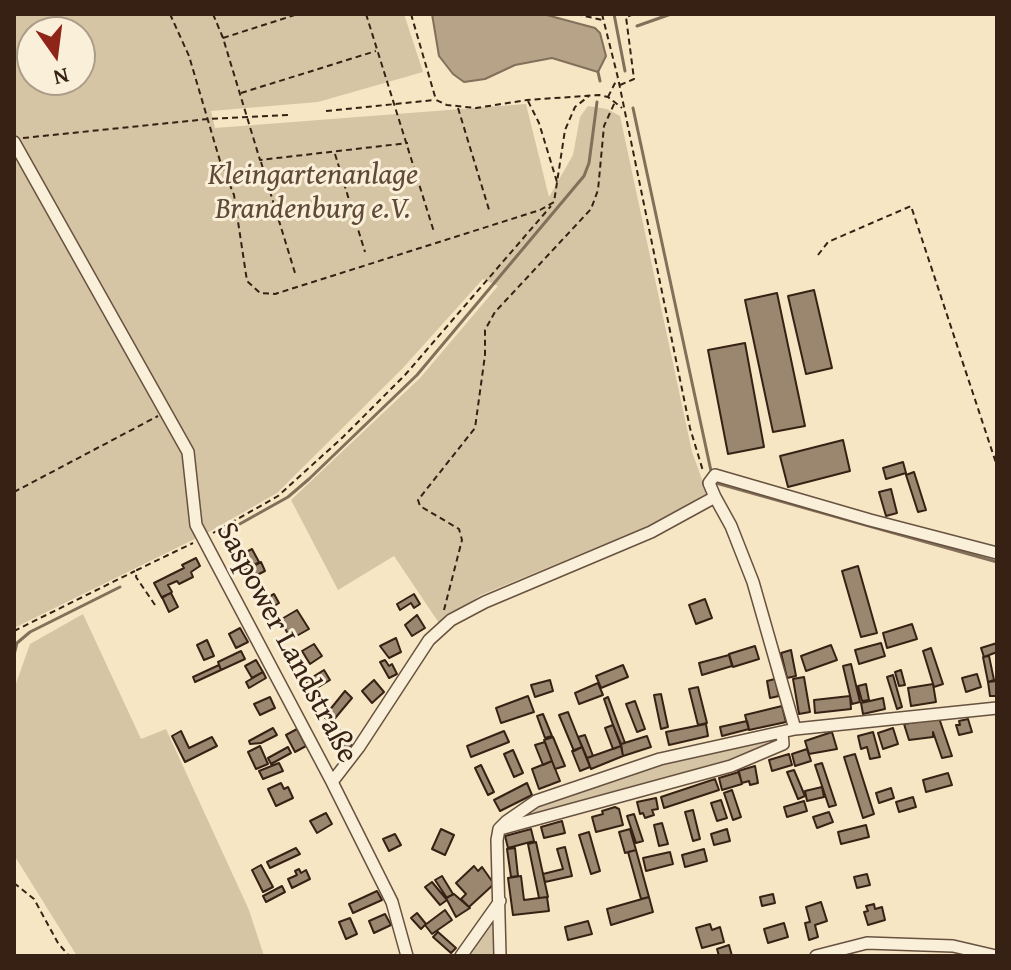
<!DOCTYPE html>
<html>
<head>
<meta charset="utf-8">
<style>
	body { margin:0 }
	#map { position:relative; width:1011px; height:970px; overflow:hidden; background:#f7e6c3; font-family:"Gentium Book Plus",serif }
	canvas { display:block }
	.frame { position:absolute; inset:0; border:16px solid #372114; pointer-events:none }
	.north { position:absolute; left:16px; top:16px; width:80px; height:80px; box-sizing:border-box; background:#faefd8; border:2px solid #ac9d8a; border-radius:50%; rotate:166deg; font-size:22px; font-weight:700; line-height:32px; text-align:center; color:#372114 }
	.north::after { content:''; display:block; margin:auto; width:28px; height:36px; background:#8f2418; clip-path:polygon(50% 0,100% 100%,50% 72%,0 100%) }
</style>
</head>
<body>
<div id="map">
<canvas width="1011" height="970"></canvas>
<div class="frame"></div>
<div class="north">N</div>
</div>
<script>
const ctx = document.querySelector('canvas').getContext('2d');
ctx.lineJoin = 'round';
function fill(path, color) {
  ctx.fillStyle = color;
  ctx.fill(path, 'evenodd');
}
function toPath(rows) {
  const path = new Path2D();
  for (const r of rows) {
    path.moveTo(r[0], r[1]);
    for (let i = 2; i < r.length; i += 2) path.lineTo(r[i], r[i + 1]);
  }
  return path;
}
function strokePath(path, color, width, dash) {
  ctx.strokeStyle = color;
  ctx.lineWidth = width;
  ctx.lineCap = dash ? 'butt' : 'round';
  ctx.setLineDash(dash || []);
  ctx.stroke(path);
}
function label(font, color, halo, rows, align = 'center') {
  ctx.font = font + ' "Gentium Book Plus",serif';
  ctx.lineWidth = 6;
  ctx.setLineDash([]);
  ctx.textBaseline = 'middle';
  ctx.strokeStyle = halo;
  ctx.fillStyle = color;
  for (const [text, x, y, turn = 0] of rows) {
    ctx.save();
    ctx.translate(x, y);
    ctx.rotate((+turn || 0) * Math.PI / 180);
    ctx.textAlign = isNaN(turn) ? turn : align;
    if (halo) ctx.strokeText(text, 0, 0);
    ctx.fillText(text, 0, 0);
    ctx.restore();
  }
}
fill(toPath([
	[14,14,404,14,423,72,318,102,211,111,215,128,526,104,549,197,573,155,580,117,588,106,607,109,620,116,692,452,707,493,651,525,481,595,439,623,394,556,338,590,291,500,420,378,498,286,483,279,402,369,277,493,209,532,14,628],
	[32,32,80,32,80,80,32,80],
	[83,614,141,739,166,729,249,910,264,956,77,956,14,855,14,689,30,644],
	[778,740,778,743,730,762,516,822,540,806,666,762],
	[495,916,495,956,465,956]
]), '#d6c5a5');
const water = toPath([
	[432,14,543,14,595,28,600,33,606,56,598,72,552,58,515,65,485,79,464,82,453,74,439,56,432,14]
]);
fill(water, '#b6a388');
strokePath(water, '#836f5a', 2);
strokePath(toPath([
	[614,14,625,71],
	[637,26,671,14],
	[598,72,600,81],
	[633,108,711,471],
	[716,483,997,562],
	[220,535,288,497,309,479,417,375,584,176,589,163,597,102],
	[14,655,17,643,30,632,120,587]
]), '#836f5a', 3);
const building = toPath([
	[814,290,832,368,806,374,788,296,814,290],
	[777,293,805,426,773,432,745,300,777,293],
	[745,343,764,447,728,454,708,350,745,343],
	[843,440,850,471,788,487,780,456,843,440],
	[903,462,906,473,886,479,883,468,903,462],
	[914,472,926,510,918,512,906,475,914,472],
	[891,489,897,513,886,516,879,492,891,489],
	[252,549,259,562,245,570,237,557,252,549],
	[196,558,200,566,191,572,193,577,179,584,177,581,168,585,172,592,162,598,154,583,184,568,182,565,196,558],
	[261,562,265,571,253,577,248,569,261,562],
	[858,566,877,633,861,637,842,571,858,566],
	[171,593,178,607,169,612,162,597,171,593],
	[274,594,279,603,266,611,261,601,274,594],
	[414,594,420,604,414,608,411,603,400,610,397,604,414,594],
	[705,599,712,618,696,624,689,605,705,599],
	[297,610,309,629,291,639,280,620,297,610],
	[417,615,425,628,412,636,405,625,417,615],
	[912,624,917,639,887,648,883,633,912,624],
	[240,628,248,642,236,648,229,634,240,628],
	[396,638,401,652,389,658,380,646,396,638],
	[207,640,214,656,204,660,197,645,207,640],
	[881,643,885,656,859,664,855,650,881,643],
	[997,643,997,652,984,657,981,648,997,643],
	[314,644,322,656,310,664,302,651,314,644],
	[831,645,837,660,806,671,801,656,831,645],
	[755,646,759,659,733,667,729,654,755,646],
	[931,648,943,684,934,687,923,651,931,648],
	[791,650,796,676,787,678,781,653,791,650],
	[241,651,245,659,221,670,218,662,241,651],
	[729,655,732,666,702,675,699,663,729,655],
	[989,656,994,680,988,682,983,657,989,656],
	[256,660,263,672,252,678,245,666,256,660],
	[385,660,389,666,392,664,397,674,389,678,380,662,385,660],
	[851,664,860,702,852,704,843,666,851,664],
	[219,665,221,670,195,682,193,677,219,665],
	[623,665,628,677,601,688,596,676,623,665],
	[324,670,330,680,312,691,306,681,324,670],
	[901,670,905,685,899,686,895,672,901,670],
	[263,672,266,678,249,688,246,682,263,672],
	[977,674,981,687,966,692,962,678,977,674],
	[893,675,902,707,897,709,887,677,893,675],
	[804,677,810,712,799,714,793,679,804,677],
	[775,679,779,696,770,698,767,681,775,679],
	[374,680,384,692,372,703,362,691,374,680],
	[550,680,553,691,535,697,531,685,550,680],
	[997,681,997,696,990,696,988,682,997,681],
	[598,683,603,695,579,704,575,693,598,683],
	[866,684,869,700,862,701,858,686,866,684],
	[933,684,936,702,911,706,908,688,933,684],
	[698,687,707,723,698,725,689,689,698,687],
	[345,691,352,698,331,723,324,717,345,691],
	[661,694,668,727,661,729,654,695,661,694],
	[528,696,534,712,501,723,496,708,528,696],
	[850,696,851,709,815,713,814,700,850,696],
	[270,697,275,708,260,715,254,704,270,697],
	[608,697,625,743,621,744,613,725,604,699,608,697],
	[883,698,885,709,863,714,861,703,883,698],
	[635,701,645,729,637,732,626,704,635,701],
	[782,706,786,722,749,730,745,715,782,706],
	[568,712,582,747,574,751,559,715,568,712],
	[543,714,552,736,545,738,537,716,543,714],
	[939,718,952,756,942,758,933,732,933,737,909,740,904,724,939,718],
	[968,719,972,732,959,735,956,725,960,725,959,721,968,719],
	[747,721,749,729,722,736,720,727,747,721],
	[706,724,708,736,669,745,666,732,706,724],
	[613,725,621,746,613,749,605,728,613,725],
	[273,728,277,735,261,743,250,744,249,741,273,728],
	[893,728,898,744,883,749,878,733,893,728],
	[297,729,306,746,295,752,286,735,297,729],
	[341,730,352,746,341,754,330,738,341,730],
	[181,731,189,748,212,737,217,746,185,762,172,736,181,731],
	[504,731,509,742,471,757,467,746,504,731],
	[832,732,837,749,809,754,805,741,832,732],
	[873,732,880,757,870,759,867,747,861,749,858,736,873,732],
	[585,735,593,756,587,758,578,737,585,735],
	[647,736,651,747,623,756,621,744,647,736],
	[553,737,565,766,555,769,544,740,553,737],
	[545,742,552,761,543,765,535,745,545,742],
	[260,746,268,764,256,769,248,752,260,746],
	[621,746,623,756,591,769,587,758,621,746],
	[288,747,291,753,271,764,268,758,288,747],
	[582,747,590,767,580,771,572,751,582,747],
	[807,749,811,761,795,766,792,754,807,749],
	[513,750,523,773,514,777,504,754,513,750],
	[789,754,792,765,772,771,769,760,789,754],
	[855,754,874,814,863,818,844,757,855,754],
	[552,761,560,781,539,789,532,769,552,761],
	[279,763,283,771,263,779,259,771,279,763],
	[822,763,836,805,829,807,815,765,822,763],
	[481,765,494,792,488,795,475,768,481,765],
	[755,766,758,783,750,785,749,781,742,783,738,771,755,766],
	[794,770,805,796,798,799,787,772,794,770],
	[739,772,742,784,722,790,719,778,739,772],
	[948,773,952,785,926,792,923,780,948,773],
	[715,779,719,790,664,808,661,797,715,779],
	[281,783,284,789,288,787,293,798,276,806,268,789,281,783],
	[527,783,532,795,500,811,494,800,527,783],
	[822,787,824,797,807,801,805,791,822,787],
	[891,788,894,798,879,803,876,793,891,788],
	[732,790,741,817,733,820,724,793,732,790],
	[913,797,916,807,899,812,896,802,913,797],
	[656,798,658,809,652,810,654,815,645,818,643,813,640,814,637,802,656,798],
	[721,800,727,818,717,821,711,803,721,800],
	[804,801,807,811,787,817,784,807,804,801],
	[615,807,619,809,623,825,596,832,592,817,603,814,602,811,615,807],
	[693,810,700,839,693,841,685,812,693,810],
	[829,812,833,822,817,828,813,817,829,812],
	[326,813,332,824,317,833,310,821,326,813],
	[634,814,643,841,636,843,627,816,634,814],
	[562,821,565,833,544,838,541,827,562,821],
	[662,823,668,844,659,846,654,825,662,823],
	[866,825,869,837,841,844,838,832,866,825],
	[441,829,454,835,445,855,432,849,441,829],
	[531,829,534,841,508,848,505,836,531,829],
	[630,829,636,850,625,853,619,832,630,829],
	[727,829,730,841,714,845,711,834,727,829],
	[589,832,600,871,591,874,579,835,589,832],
	[395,834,401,845,389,851,383,839,395,834],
	[536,842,548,897,539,898,528,844,536,842],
	[565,847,572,876,545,882,543,874,563,869,557,849,565,847],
	[296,848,300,854,270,868,267,862,296,848],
	[515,848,518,876,511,877,507,849,515,848],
	[704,849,707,861,685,867,682,855,704,849],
	[636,850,649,897,641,899,628,852,636,850],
	[670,852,673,864,646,871,643,858,670,852],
	[261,865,273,887,263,892,252,870,261,865],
	[474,866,478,871,482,867,494,884,469,907,461,899,466,894,456,883,474,866],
	[299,869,301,873,306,870,310,879,292,888,288,879,297,875,295,871,299,869],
	[867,874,870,885,857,888,854,877,867,874],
	[442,876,453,894,447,898,435,880,442,876],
	[521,876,524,900,547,897,549,911,513,915,508,878,521,876],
	[432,882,447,900,440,905,425,887,432,882],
	[282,886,285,892,266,902,263,896,282,886],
	[377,891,382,900,353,913,349,904,377,891],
	[454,894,470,908,456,917,446,898,454,894],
	[773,894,775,903,762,906,760,897,773,894],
	[649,897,653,912,611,925,607,909,649,897],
	[821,902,827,921,815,925,818,937,809,940,805,923,810,922,806,907,821,902],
	[874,904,875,909,882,907,885,920,868,925,864,912,868,911,866,906,874,904],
	[445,910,452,920,432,934,425,925,445,910],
	[417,913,426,924,421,929,411,918,417,913],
	[385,914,391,925,374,933,369,921,385,914],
	[350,918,357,934,346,939,339,922,350,918],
	[588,921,592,934,568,940,565,927,588,921],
	[784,923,788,937,768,943,764,929,784,923],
	[710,924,712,930,720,927,724,942,702,948,696,928,710,924],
	[438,932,456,948,451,953,433,937,438,932],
	[729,945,732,956,719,956,717,949,729,945]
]);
fill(building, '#9b876f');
strokePath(building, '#372114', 2);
const minor = toPath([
	[14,142,188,452,196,525,332,782,392,902,407,956],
	[715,497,709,483,715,475,870,520,997,553],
	[332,782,359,747,429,640,451,620,485,602,651,532,715,497,731,526,753,582,795,729],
	[500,829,731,766,783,744,782,732],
	[461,956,500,901],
	[500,956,497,840,499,829,507,821,536,801,660,759,795,729,997,708],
	[816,956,867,943,953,946,996,956]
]);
strokePath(minor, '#675240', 14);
strokePath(toPath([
	[170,14,189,56,220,161,234,195,247,281,260,293,275,294,540,210,554,202,565,130,575,107,589,96],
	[213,14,223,38,260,160,408,143],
	[366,14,434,232],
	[411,14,436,100,447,105,476,108,527,100,599,95,608,97,622,108],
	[576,14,602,20],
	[602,14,618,78,690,428,703,471],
	[223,38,298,14],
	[620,85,634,79,626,17,634,14],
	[241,93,376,51],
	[608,97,617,79],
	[528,101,539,123,557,182],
	[458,108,490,213],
	[326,111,435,100],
	[23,138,208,119,288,115],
	[335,154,365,252],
	[261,162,295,273],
	[818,255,828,242,911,206,997,466],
	[14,492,158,416],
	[213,533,278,496,343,437,405,375,551,206],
	[155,605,136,577,137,570,193,543],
	[444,610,462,540,459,529,420,506,418,500,475,428,485,355,485,330,495,312,591,209,598,190,604,126,615,102],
	[14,631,135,571],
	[14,883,34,899,58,943,69,956]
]), '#372114', 2, [6, 4]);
strokePath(minor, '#faefd8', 11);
label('italic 30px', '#5f4a38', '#faefd8', [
	["Kleingartenanlage",313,176],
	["Brandenburg e.V.",313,210]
]);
label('30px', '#372114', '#faefd8', [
	["Saspower Landstraße",286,643,62]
]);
</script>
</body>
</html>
